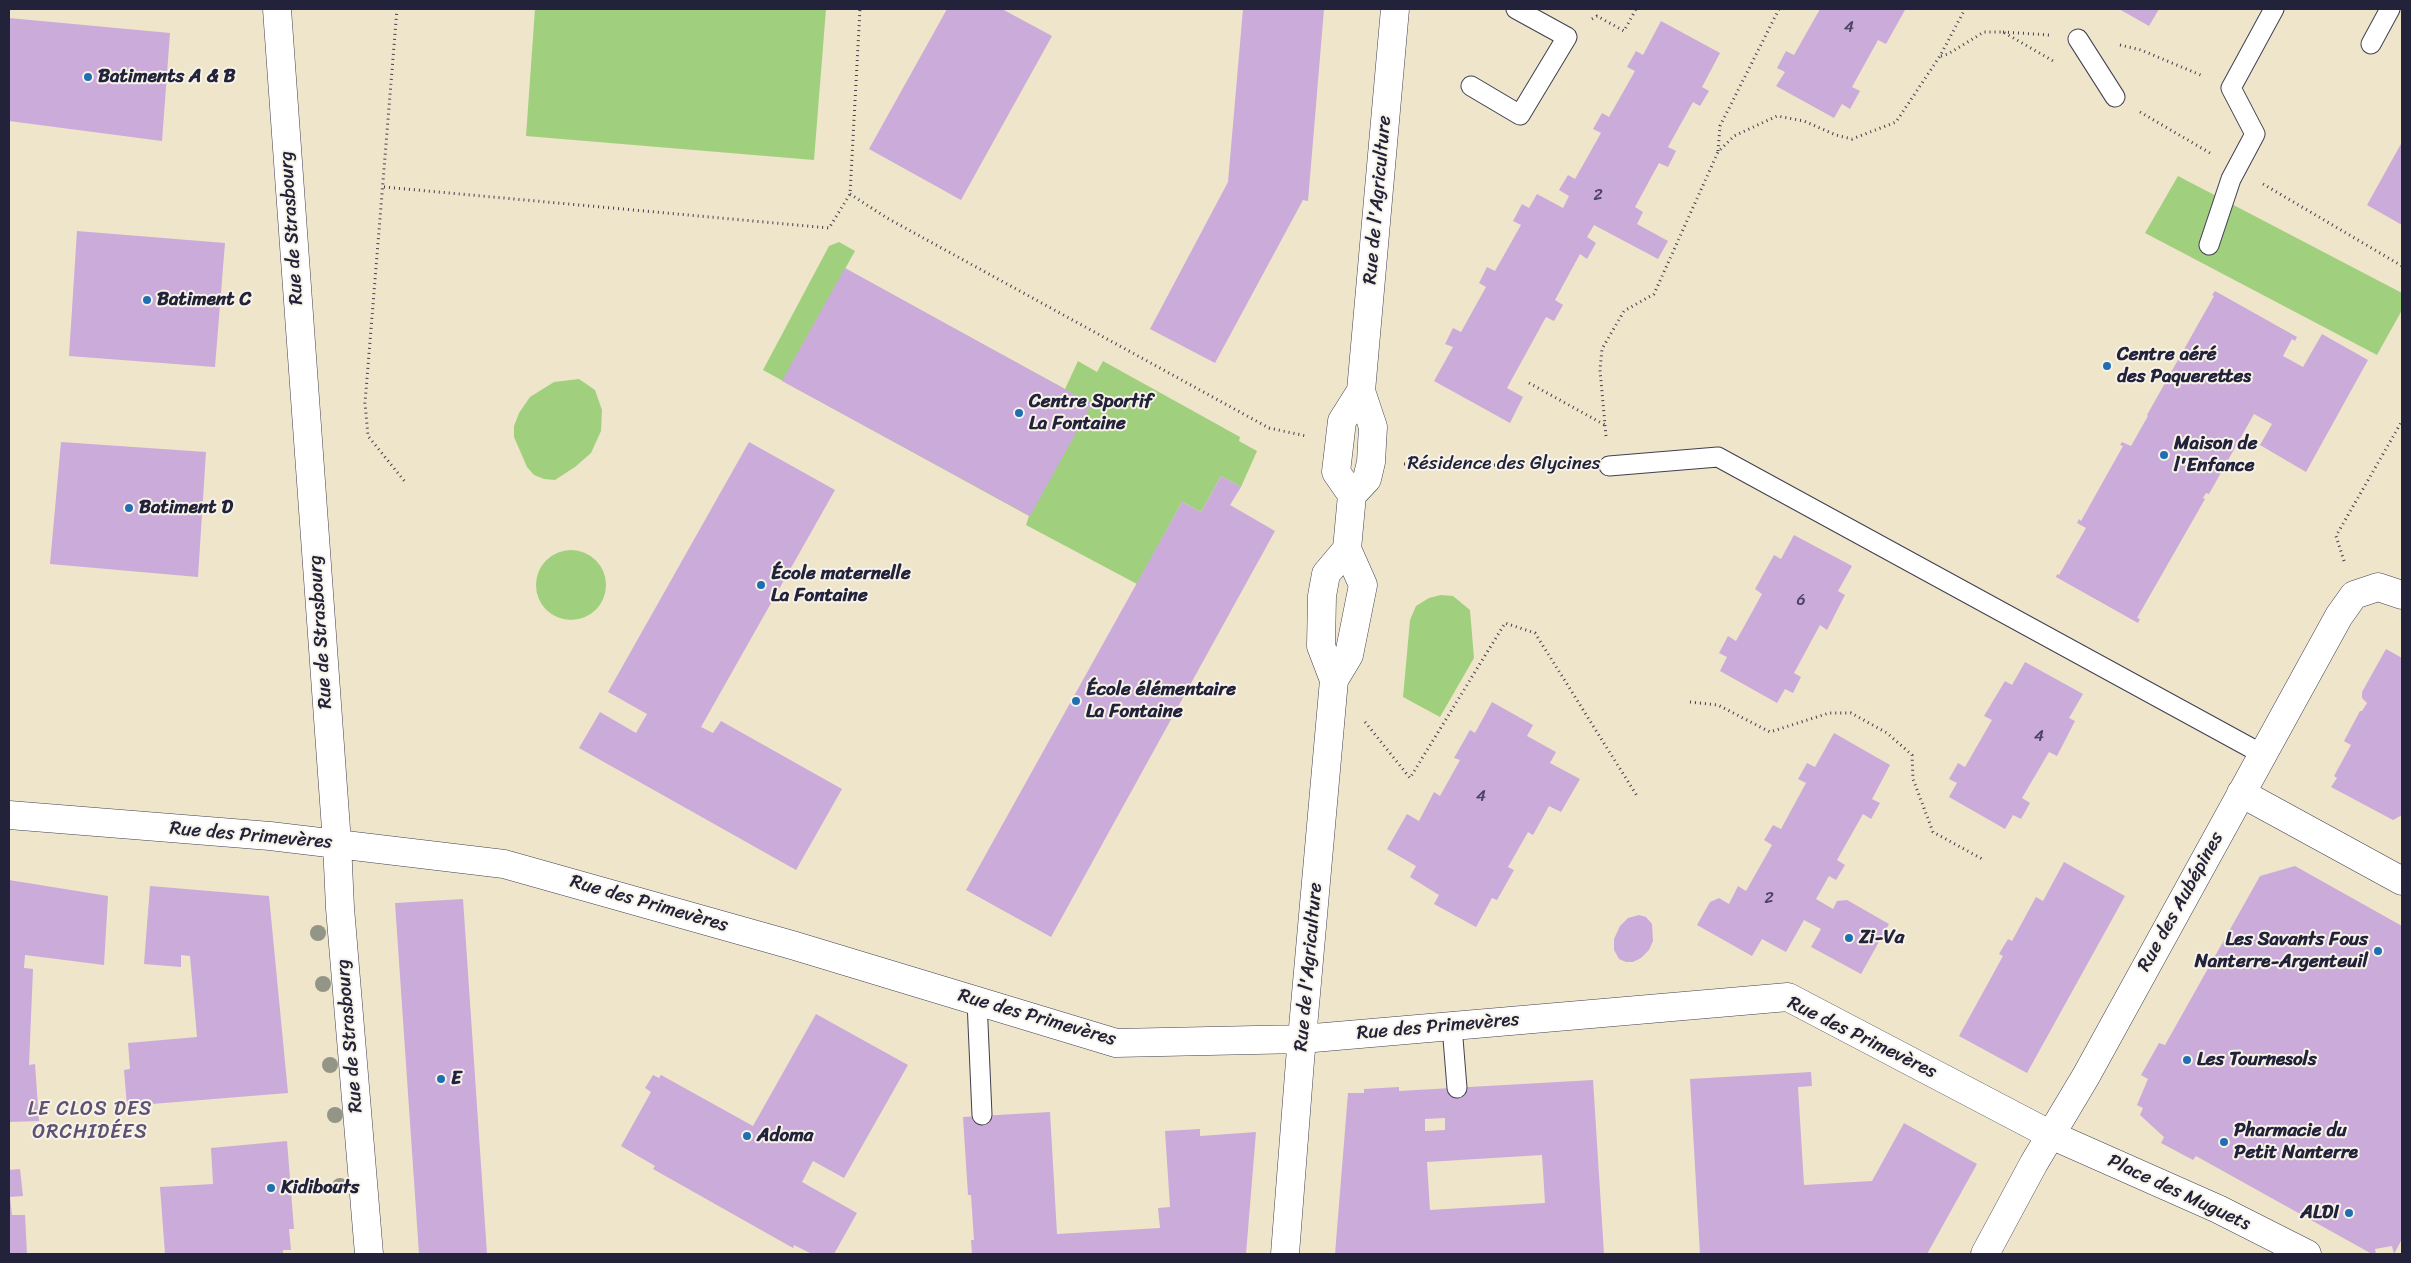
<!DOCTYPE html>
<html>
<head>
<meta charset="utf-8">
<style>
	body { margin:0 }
	#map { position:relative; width:2411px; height:1263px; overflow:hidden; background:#efe5ca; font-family:Sriracha,sans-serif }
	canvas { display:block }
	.frame { position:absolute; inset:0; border:10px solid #22223b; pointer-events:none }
</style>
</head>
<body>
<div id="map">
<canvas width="2411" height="1263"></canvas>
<div class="frame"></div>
</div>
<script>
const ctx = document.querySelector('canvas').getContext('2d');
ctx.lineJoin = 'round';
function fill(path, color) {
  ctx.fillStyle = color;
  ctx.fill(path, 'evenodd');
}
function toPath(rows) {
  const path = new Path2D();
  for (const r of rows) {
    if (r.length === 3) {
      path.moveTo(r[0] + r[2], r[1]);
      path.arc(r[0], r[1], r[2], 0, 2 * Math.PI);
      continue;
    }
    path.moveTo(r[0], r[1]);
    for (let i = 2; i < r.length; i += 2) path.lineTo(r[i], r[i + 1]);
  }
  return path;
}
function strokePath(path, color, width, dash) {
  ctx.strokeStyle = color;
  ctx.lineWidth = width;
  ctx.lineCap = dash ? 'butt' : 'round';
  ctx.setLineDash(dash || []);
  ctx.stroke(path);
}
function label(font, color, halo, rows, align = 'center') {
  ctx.font = font + ' Sriracha,sans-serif';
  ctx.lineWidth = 4;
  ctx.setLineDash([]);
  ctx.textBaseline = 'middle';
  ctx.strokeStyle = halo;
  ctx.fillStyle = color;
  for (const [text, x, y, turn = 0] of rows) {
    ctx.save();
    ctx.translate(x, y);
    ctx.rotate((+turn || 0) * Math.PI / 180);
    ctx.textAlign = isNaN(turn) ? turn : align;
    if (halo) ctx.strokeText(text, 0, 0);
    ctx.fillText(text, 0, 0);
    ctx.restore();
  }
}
fill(toPath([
	[535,9,826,9,814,160,526,136],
	[2178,176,2402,293,2402,310,2377,355,2145,233],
	[839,242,855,251,845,269,1065,389,1078,361,1097,372,1103,361,1240,437,1239,441,1257,451,1241,487,1221,476,1201,512,1182,502,1137,584,1026,525,1029,516,763,370,829,246],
	[579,379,595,390,602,410,601,431,591,453,575,467,555,480,544,479,534,475,527,467,514,437,514,426,519,413,530,397,554,382],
	[571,585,35],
	[1441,595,1453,596,1470,610,1474,658,1440,717,1403,697,1410,620,1416,606,1429,598]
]), '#a0d07e');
fill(toPath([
	[947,9,1002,9,1052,36,961,200,869,149],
	[1243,9,1324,9,1308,201,1303,200,1215,363,1150,329,1228,182],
	[1820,9,1905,10,1886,44,1878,40,1852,87,1860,91,1850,109,1842,104,1834,118,1776,86,1785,72,1777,68,1786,51,1794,55],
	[2119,9,2159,9,2149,26],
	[9,18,170,33,162,141,9,121],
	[1661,21,1720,53,1702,87,1709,91,1700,106,1693,102,1668,147,1676,151,1668,167,1659,163,1635,207,1643,212,1637,224,1668,241,1658,259,1594,225,1587,237,1596,243,1587,259,1580,254,1555,300,1563,305,1554,321,1546,317,1507,388,1523,397,1510,423,1434,381,1453,347,1445,344,1453,328,1461,332,1486,287,1479,283,1487,267,1495,271,1521,225,1513,221,1522,204,1529,208,1537,194,1563,208,1569,196,1559,190,1568,175,1575,179,1601,133,1593,129,1602,113,1609,117,1635,71,1627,67,1636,51,1643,55],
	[2402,142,2402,225,2367,205],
	[77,231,225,243,215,367,69,356],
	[845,268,1092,404,1030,516,782,381],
	[2215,291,2297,337,2295,341,2292,339,2283,356,2303,367,2322,334,2368,360,2306,472,2260,445,2272,424,2254,414,2209,494,2206,493,2203,498,2205,499,2137,618,2140,619,2138,623,2056,577,2057,574,2059,575,2086,528,2077,523,2079,519,2081,521,2123,446,2120,445,2122,442,2131,446,2148,416,2147,415,2214,296,2212,295],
	[61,442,206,452,198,577,50,564],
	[749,442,835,490,701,727,713,733,721,721,842,789,796,870,579,748,600,712,636,733,647,714,608,692],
	[1221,476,1241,487,1230,505,1275,531,1051,937,966,890,1182,502,1201,512],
	[1794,535,1852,566,1838,591,1845,595,1827,630,1820,625,1794,673,1801,677,1793,693,1785,689,1777,703,1720,671,1727,657,1719,653,1728,636,1736,641,1762,594,1755,589,1774,555,1781,559],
	[2386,649,2402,658,2402,815,2393,820,2331,787,2337,778,2334,776,2351,745,2344,741,2360,711,2362,711,2367,703,2362,698,2362,692],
	[2025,662,2083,694,2069,718,2075,721,2057,756,2049,752,2022,798,2030,803,2021,819,2013,815,2005,829,1949,797,1957,783,1949,779,1958,763,1965,767,1992,720,1984,716,2005,681,2012,685],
	[1492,702,1533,725,1527,736,1556,752,1550,763,1580,779,1561,812,1549,806,1533,835,1528,832,1508,867,1514,870,1497,900,1492,898,1476,927,1434,904,1439,895,1410,877,1416,866,1387,849,1407,814,1419,821,1434,792,1440,796,1460,760,1454,758,1470,730,1475,733],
	[1834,733,1890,765,1872,799,1880,803,1871,819,1863,814,1837,860,1845,865,1836,880,1829,876,1816,899,1833,909,1837,901,1847,900,1889,924,1861,974,1811,947,1821,929,1804,920,1786,952,1762,939,1752,956,1697,925,1710,902,1719,898,1729,904,1738,886,1746,891,1772,845,1764,840,1773,825,1781,829,1806,783,1798,779,1807,763,1815,767],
	[2064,862,2125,896,2027,1073,1959,1036,2003,956,1999,954,2008,939,2012,941,2036,897,2043,901],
	[2295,866,2402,926,2402,1239,2394,1254,2392,1246,2375,1249,2376,1254,2372,1254,2196,1156,2193,1160,2161,1143,2164,1137,2140,1115,2143,1108,2137,1105,2148,1079,2141,1075,2159,1043,2165,1045,2260,876],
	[9,880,108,896,104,965,25,955,24,968,33,969,29,1065,35,1064,39,1121,9,1122],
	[150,886,269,896,288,1093,127,1106,124,1070,130,1069,128,1043,197,1037,190,956,181,955,181,967,144,964],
	[463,899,487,1254,419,1254,395,903],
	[1639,915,1646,917,1652,924,1653,941,1649,950,1641,958,1633,962,1626,962,1619,959,1614,950,1614,939,1620,926,1628,918],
	[816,1014,908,1065,844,1178,813,1161,802,1182,857,1213,834,1254,812,1254,794,1245,793,1248,653,1169,655,1166,621,1146,651,1092,645,1088,653,1075,659,1078,661,1075,753,1126],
	[1811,1072,1812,1086,1798,1087,1804,1185,1872,1181,1904,1123,1977,1164,1927,1254,1700,1254,1690,1079],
	[1593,1080,1604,1254,1335,1254,1348,1093,1364,1093,1364,1089,1399,1087,1399,1091],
	[1445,1118,1445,1130,1425,1131,1425,1119],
	[1542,1155,1545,1203,1430,1210,1427,1162],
	[1050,1112,1057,1234,1160,1228,1158,1208,1170,1207,1165,1131,1200,1129,1200,1136,1256,1132,1246,1254,972,1254,971,1240,974,1240,971,1195,968,1195,963,1117],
	[287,1141,294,1229,289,1229,291,1250,283,1250,283,1254,165,1254,160,1187,213,1184,211,1148],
	[20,1169,23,1196,10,1197,12,1215,25,1215,27,1254,9,1254,9,1170]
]), '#cbabda');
const service = toPath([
	[2078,39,2115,97],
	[2371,44,2390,9],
	[1471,86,1520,115,1567,37,1516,9],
	[2209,245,2231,179,2255,134,2231,88,2274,9],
	[1609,466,1718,457,2262,754],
	[977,1001,982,1115],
	[1452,1026,1457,1088]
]);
const minor = toPath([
	[277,9,337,843,340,908,369,1254],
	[1352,495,1336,472,1342,421,1361,391],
	[1334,680,1321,646,1322,596,1326,574,1347,549],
	[2241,793,2402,881],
	[9,815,270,836,504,864,792,945,1116,1043,1302,1039,1788,997,2051,1135,2218,1209,2307,1254],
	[1285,1254,1300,1061,1334,680,1349,655,1363,585,1347,549,1352,495,1367,479,1371,462,1373,427,1361,391,1395,9],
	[1985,1254,2034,1163,2086,1076,2339,616,2354,595,2378,587,2402,595]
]);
strokePath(service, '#413f50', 21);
strokePath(minor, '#413f50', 29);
strokePath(toPath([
	[397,9,365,403,368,436,406,483],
	[1592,19,1597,16,1624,31,1636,9],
	[2003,32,2049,35],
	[2120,45,2141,50,2203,76],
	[1941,56,1948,54,1984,32,2003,32,2055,62],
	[2140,112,2210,153],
	[1718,151,1720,126,1779,9],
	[2263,184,2402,266],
	[384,187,829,228,850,194,860,9],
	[850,194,887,218,1269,428,1306,436],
	[1529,383,1605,425],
	[1606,436,1600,370,1602,349,1624,311,1654,294,1718,152,1734,136,1777,116,1804,121,1836,135,1852,139,1896,122,1940,56,1965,9],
	[1404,464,1581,466],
	[2344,561,2336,536,2402,421],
	[1690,702,1718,705,1770,732,1829,713,1851,713,1887,733,1912,755,1913,779,1933,832,1984,860],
	[1365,722,1410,778,1505,623,1535,633,1637,796]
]), '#413f50', 3, [1, 4]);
strokePath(service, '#fff', 19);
strokePath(minor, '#fff', 28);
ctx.fillStyle = '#939686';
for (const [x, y] of [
	[318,933],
	[323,984],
	[330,1065],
	[335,1115],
	[340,1186]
]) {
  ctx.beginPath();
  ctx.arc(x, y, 8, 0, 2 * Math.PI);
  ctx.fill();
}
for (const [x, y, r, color] of [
	[88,77,5,"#1f6fb2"],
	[147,300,5,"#1f6fb2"],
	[2107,366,5,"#1f6fb2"],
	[1019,413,5,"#1f6fb2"],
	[2164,455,5,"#1f6fb2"],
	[129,508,5,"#1f6fb2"],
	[761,585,5,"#1f6fb2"],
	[1076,701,5,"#1f6fb2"],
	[1849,938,5,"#1f6fb2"],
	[2378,951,5,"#1f6fb2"],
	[2187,1060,5,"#1f6fb2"],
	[441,1079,5,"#1f6fb2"],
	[747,1136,5,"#1f6fb2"],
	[2224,1142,5,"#1f6fb2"],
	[271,1188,5,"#1f6fb2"],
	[2349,1213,5,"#1f6fb2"]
]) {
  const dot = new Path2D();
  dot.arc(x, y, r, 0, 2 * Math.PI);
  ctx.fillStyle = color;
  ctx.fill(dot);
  strokePath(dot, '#f7f3e8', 2);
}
label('16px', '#4c4463', null, [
	["4",1849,28],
	["2",1598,196],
	["6",1801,601],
	["4",2039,737],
	["4",1481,797],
	["2",1769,899]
]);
label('bold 19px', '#22223b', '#f7f3e8', [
	["Batiments A & B",98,77],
	["Batiment C",157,300],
	["Centre aéré",2117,355],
	["des Paquerettes",2117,377],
	["Centre Sportif",1029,402],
	["La Fontaine",1029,424],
	["Maison de",2174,444],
	["l'Enfance",2174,466],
	["Batiment D",139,508],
	["École maternelle",771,574],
	["La Fontaine",771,596],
	["École élémentaire",1086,690],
	["La Fontaine",1086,712],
	["Zi-Va",1859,938],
	["Les Savants Fous",2368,940,"right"],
	["Nanterre-Argenteuil",2368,962,"right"],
	["Les Tournesols",2197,1060],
	["E",451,1079],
	["Pharmacie du",2234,1131],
	["Petit Nanterre",2234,1153],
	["Adoma",757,1136],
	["Kidibouts",281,1188],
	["ALDI",2339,1213,"right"]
], 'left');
label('19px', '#22223b', '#f7f3e8', [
	["Rue de l'Agriculture",1378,200,-85],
	["Rue de Strasbourg",292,228,-94],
	["Résidence des Glycines",1504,464],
	["Rue de Strasbourg",321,632,-94],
	["Rue des Primevères",251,836,5],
	["Rue des Aubépines",2181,902,-61],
	["Rue des Primevères",649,904,16],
	["Rue de l'Agriculture",1309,967,-85],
	["Rue des Primevères",1037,1018,16],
	["Rue des Primevères",1438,1027,-5],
	["Rue de Strasbourg",350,1036,-95],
	["Rue des Primevères",1862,1038,26],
	["Place des Muguets",2179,1193,25]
]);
ctx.letterSpacing = '1px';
label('20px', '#5d5273', '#f7f3e8', [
	["LE CLOS DES",90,1110],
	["ORCHIDÉES",90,1133]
]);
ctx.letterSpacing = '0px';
</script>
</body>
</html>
